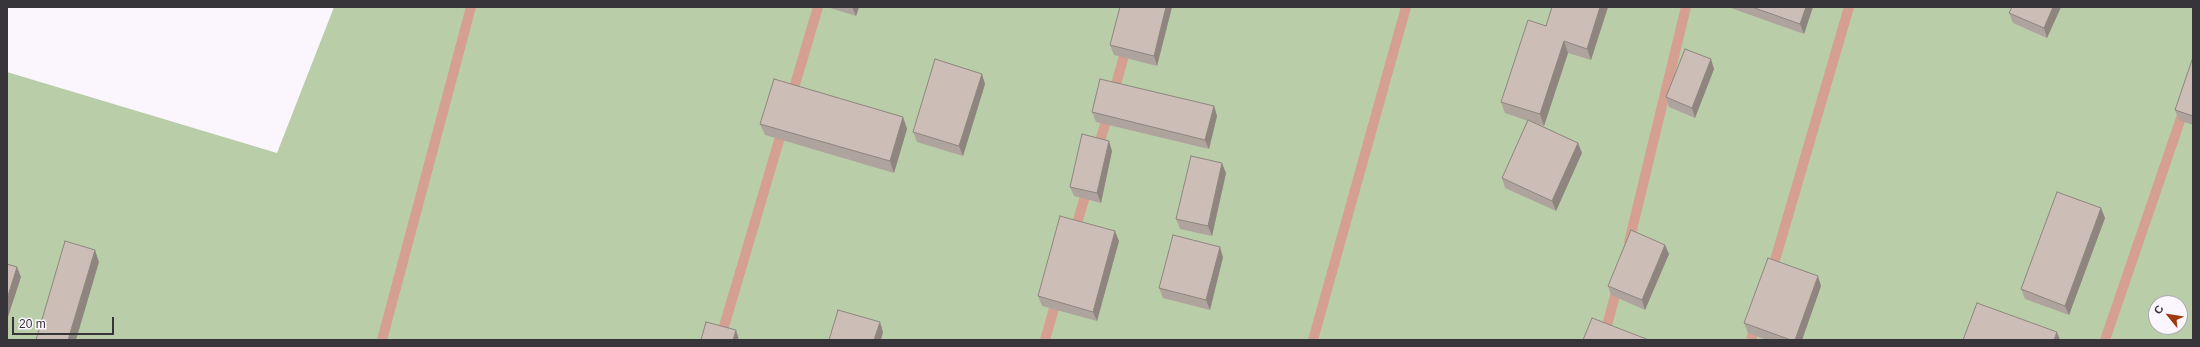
<!DOCTYPE html>
<html>
<head>
<meta charset="utf-8">
<style>
	body { margin:0 }
	#map { position:relative; width:2200px; height:347px; overflow:hidden; background:#fbf6fe; font-family:Helvetica,sans-serif }
	canvas { display:block }
	.frame { position:absolute; inset:0; border:8px solid #38353a; pointer-events:none }
	.north { position:absolute; left:2148px; top:295px; width:40px; height:40px; box-sizing:border-box; background:#fbf6fe; border:1px solid #ada9b0; border-radius:50%; rotate:300deg; font-size:11px; font-weight:700; line-height:16px; text-align:center; color:#38353a }
	.north::after { content:''; display:block; margin:auto; width:14px; height:18px; background:#9f3a10; clip-path:polygon(50% 0,100% 100%,50% 72%,0 100%) }
	.scale { position:absolute; left:12px; top:317px; width:102px; height:18px; box-sizing:border-box; border:2px solid #38353a; border-top:0; padding-left:5px; font-size:12px; line-height:14px; white-space:nowrap; color:#38353a; -webkit-text-stroke:3px #fbf6fe; paint-order:stroke }
</style>
</head>
<body>
<div id="map">
<canvas width="2200" height="347"></canvas>
<div class="frame"></div>
<div class="north">С</div>
<div class="scale">20 m</div>
</div>
<script>
const ctx = document.querySelector('canvas').getContext('2d');
ctx.lineJoin = 'round';
function fill(path, color) {
  ctx.fillStyle = color;
  ctx.fill(path, 'evenodd');
}
function toPath(rows) {
  const path = new Path2D();
  for (const r of rows) {
    path.moveTo(r[0], r[1]);
    for (let i = 2; i < r.length; i += 2) path.lineTo(r[i], r[i + 1]);
  }
  return path;
}
function strokePath(path, color, width, dash) {
  ctx.strokeStyle = color;
  ctx.lineWidth = width;
  ctx.lineCap = dash ? 'butt' : 'round';
  ctx.setLineDash(dash || []);
  ctx.stroke(path);
}
fill(toPath([
	[334,7,2193,7,2193,340,7,340,7,72,277,153],
	[2156,303,2180,303,2180,327,2156,327]
]), '#b9cea8');
strokePath(toPath([
	[1113,95,1127,45],
	[791,98,818,7],
	[1097,151,1109,111],
	[1074,234,1088,186],
	[1629,242,1686,7],
	[1771,274,1849,7],
	[382,340,471,7],
	[720,340,783,127],
	[1045,340,1057,298],
	[1313,340,1406,7],
	[1603,340,1618,285],
	[1751,340,1756,322],
	[2105,340,2193,83]
]), '#d5a091', 10);
fill(toPath([
	[827,7,859,7,856,16],
	[1172,7,1157,66,1114,55,1110,45],
	[1552,7,1608,7,1591,60,1568,53,1544,126,1536,123,1578,143,1582,153,1556,211,1505,188,1502,178,1528,121,1505,113,1501,102,1546,26],
	[1728,7,1813,7,1804,34],
	[2012,7,2061,7,2047,38,2013,23,2009,13],
	[2193,57,2193,125,2179,120,2175,110],
	[1714,69,1695,118,1669,107,1666,97],
	[985,84,963,156,917,142,913,132],
	[1214,106,1217,116,1209,149,1096,122,1092,112],
	[903,117,907,129,894,173,765,135,760,124],
	[1112,151,1101,203,1074,196,1070,187],
	[1226,173,1212,236,1180,229,1176,219],
	[2101,208,2105,218,2069,315,2025,299,2021,289],
	[1119,241,1097,321,1042,306,1038,296],
	[1665,245,1669,254,1645,310,1611,295,1608,286],
	[1223,257,1210,310,1163,298,1159,288],
	[1821,286,1802,340,1767,340,1748,333,1744,323]
]), '#afa39d');
fill(toPath([
	[852,7,859,7,856,16],
	[1166,7,1172,7,1157,66,1154,56],
	[1600,7,1608,7,1591,60,1587,49],
	[1806,7,1813,7,1804,34,1800,24],
	[2053,7,2061,7,2047,38,2044,28],
	[1564,41,1568,53,1544,126,1540,114],
	[1711,59,1714,69,1695,118,1692,108],
	[982,74,985,84,963,156,959,146],
	[1214,106,1217,116,1209,149,1205,140],
	[903,117,907,129,894,173,890,161],
	[1109,141,1112,151,1101,203,1097,193],
	[1578,143,1582,153,1556,211,1552,201],
	[1222,163,1226,173,1212,236,1208,226],
	[2101,208,2105,218,2069,315,2065,306],
	[1115,231,1119,241,1097,321,1093,312],
	[1665,245,1669,254,1645,310,1642,300],
	[1220,247,1223,257,1210,310,1206,300],
	[95,250,99,262,76,340,68,340],
	[17,267,21,277,7,320,7,299],
	[1818,276,1821,286,1802,340,1795,340],
	[880,322,883,332,881,340,874,340],
	[736,330,739,340,733,340],
	[2057,332,2060,340,2054,340]
]), '#8f857f');
const building = toPath([
	[1120,7,1166,7,1154,56,1110,45,1120,7],
	[1552,7,1600,7,1587,49,1564,41,1540,114,1501,102,1528,20,1546,26,1552,7],
	[1752,7,1806,7,1800,24,1752,7],
	[2012,7,2053,7,2044,28,2009,13,2012,7],
	[1685,49,1711,59,1692,108,1666,97,1685,49],
	[2193,57,2193,116,2175,110,2193,57],
	[935,59,982,74,959,146,913,132,935,59],
	[774,79,903,117,890,161,760,124,774,79],
	[1100,79,1214,106,1205,140,1092,112,1100,79],
	[1528,120,1578,143,1552,201,1502,178,1528,120],
	[1082,134,1109,141,1097,193,1070,187,1082,134],
	[1191,156,1222,163,1208,226,1176,219,1191,156],
	[2057,192,2101,208,2065,306,2021,289,2057,192],
	[1060,216,1115,231,1093,312,1038,296,1060,216],
	[1631,230,1665,245,1642,300,1608,286,1631,230],
	[1173,235,1220,247,1206,300,1159,288,1173,235],
	[65,241,95,250,68,340,36,340,65,241],
	[1768,258,1818,276,1795,340,1791,340,1744,323,1768,258],
	[7,264,17,267,7,299,7,264],
	[1977,303,2057,332,2054,340,1963,340,1977,303],
	[838,310,880,322,874,340,829,340,838,310],
	[1592,318,1649,340,1583,340,1592,318],
	[706,322,736,330,733,340,701,340,706,322]
]);
fill(building, '#ccbeb6');
strokePath(building, '#8f857f', 1);
</script>
</body>
</html>
